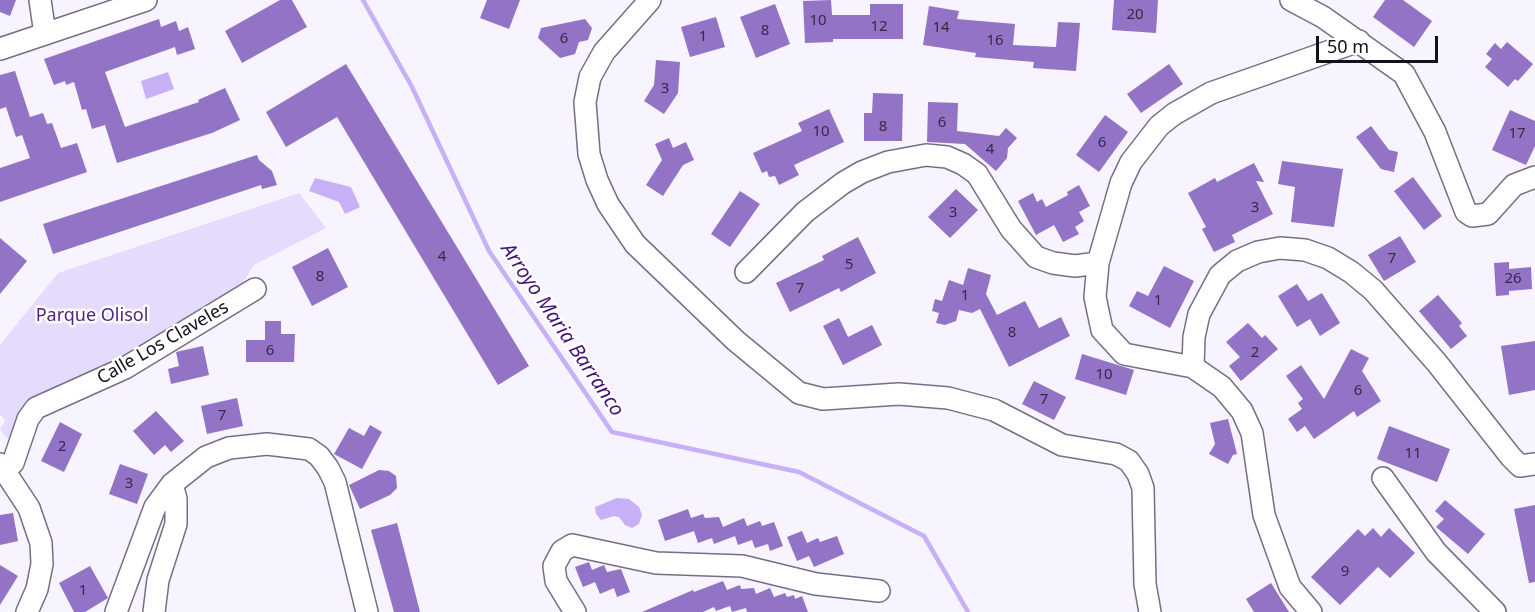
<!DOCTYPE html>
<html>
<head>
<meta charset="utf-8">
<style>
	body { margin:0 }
	#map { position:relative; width:1535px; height:612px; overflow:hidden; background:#f7f3ff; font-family:"Noto Sans",sans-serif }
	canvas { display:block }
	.scale { position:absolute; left:1316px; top:36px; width:122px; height:27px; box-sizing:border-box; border:3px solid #14111a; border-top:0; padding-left:8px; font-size:18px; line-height:21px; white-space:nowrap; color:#14111a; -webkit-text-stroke:4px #fff; paint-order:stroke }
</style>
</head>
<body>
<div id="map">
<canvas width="1535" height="612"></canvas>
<div class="scale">50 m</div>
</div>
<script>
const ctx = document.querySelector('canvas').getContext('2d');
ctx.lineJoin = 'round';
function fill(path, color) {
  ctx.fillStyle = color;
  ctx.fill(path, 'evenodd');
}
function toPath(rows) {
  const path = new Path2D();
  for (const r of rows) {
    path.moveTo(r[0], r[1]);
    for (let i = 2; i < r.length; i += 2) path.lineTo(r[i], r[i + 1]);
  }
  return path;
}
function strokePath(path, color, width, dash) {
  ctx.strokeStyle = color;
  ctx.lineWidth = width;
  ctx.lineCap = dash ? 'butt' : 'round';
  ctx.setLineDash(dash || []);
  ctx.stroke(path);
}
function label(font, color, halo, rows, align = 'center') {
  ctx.font = font + ' "Noto Sans",sans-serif';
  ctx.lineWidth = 5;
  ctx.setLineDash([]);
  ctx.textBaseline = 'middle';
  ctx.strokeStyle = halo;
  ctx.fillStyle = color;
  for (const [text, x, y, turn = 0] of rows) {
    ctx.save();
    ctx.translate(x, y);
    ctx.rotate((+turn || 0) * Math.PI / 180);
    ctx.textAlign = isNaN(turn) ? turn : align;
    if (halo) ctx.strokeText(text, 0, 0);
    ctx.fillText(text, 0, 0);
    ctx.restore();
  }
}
fill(toPath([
	[299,193,326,228,254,265,238,291,103,370,47,391,30,401,15,423,9,440,0,430,5,421,0,414,0,345,58,273]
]), '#e5dbfc');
fill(toPath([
	[168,72,174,89,146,99,141,81],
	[315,178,351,187,360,207,345,214,339,202,309,191],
	[617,498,629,499,639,507,642,515,639,524,632,528,625,525,619,517,614,516,601,520,596,514,595,507]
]), '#c8b0f6');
strokePath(toPath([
	[363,0,412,87,489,251,612,432,799,472,924,536,968,612]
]), '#c8b0f6', 4.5);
fill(toPath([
	[0,0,16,0,10,16,0,12],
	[280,0,292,0,307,27,242,63,225,31],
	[487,0,520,0,509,29,480,18],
	[831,0,832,15,870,15,870,4,903,4,903,39,833,39,833,42,805,43,803,1],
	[1114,0,1158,0,1156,33,1112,30],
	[1385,0,1403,0,1432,21,1414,47,1373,17],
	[775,4,790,44,756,58,740,17],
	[929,6,959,11,957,19,1015,24,1013,45,1056,47,1058,22,1080,23,1076,71,1033,68,1034,62,975,57,976,53,923,45],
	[716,17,725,47,690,57,681,27],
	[159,19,161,27,176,21,179,31,188,27,195,49,177,55,175,47,105,72,125,127,199,102,198,100,225,88,240,120,212,133,117,163,105,125,92,129,86,109,82,110,74,82,66,85,65,81,54,85,44,59],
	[585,19,592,28,588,40,579,42,575,54,560,58,538,38,541,28],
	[1507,42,1533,64,1518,81,1515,79,1508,87,1485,67,1492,59,1486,54,1495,43,1501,49],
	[656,60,680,62,678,93,664,114,644,101,654,85],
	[346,64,529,366,498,385,337,117,286,147,266,112],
	[1169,64,1183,84,1141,113,1127,94],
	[15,71,30,117,43,113,47,124,52,123,61,148,77,143,87,172,0,202,0,168,30,158,22,135,16,137,6,107,0,109,0,75],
	[873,93,903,94,902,141,864,141,864,113,872,113],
	[928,102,958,103,957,131,999,136,1006,128,1017,138,1008,148,1007,158,996,171,965,144,927,142],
	[829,109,844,142,794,165,799,175,779,185,775,176,769,177,767,171,762,173,753,153,802,131,798,123],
	[1510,110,1535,121,1535,146,1526,165,1492,150],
	[1105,115,1128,132,1099,172,1076,155],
	[1371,126,1389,150,1398,152,1394,172,1381,169,1356,137],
	[669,138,673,148,686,142,694,160,683,165,663,196,646,185,662,160,655,144],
	[257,155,259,160,272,171,277,185,262,189,261,185,53,254,43,224],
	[1282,161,1343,169,1334,227,1291,222,1295,187,1278,184],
	[1254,163,1264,182,1256,181,1273,214,1232,235,1235,242,1214,252,1202,229,1206,227,1188,193,1215,178,1217,182],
	[1413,177,1442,216,1424,230,1394,191],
	[1079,185,1090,206,1079,212,1084,221,1075,227,1079,234,1063,242,1054,225,1036,235,1018,201,1033,193,1037,202,1042,199,1046,207,1068,195,1067,192],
	[956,189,978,210,950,238,928,217],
	[740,191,760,204,730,247,711,234],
	[1400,236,1416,262,1384,281,1368,255],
	[858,237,876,273,841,292,839,288,790,312,776,283,824,260,822,256],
	[0,238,27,261,0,294],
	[328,248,348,287,312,306,292,267],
	[1509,262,1509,269,1531,267,1532,289,1509,291,1509,295,1496,296,1494,263],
	[1164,266,1194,281,1170,328,1129,306,1137,291,1148,296],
	[968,268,991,275,986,294,997,315,1025,301,1039,328,1061,317,1070,336,1009,367,980,309,972,313,959,310,956,321,945,325,936,323,939,313,932,311,935,299,942,301,949,280,963,285],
	[1297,284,1308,301,1322,293,1340,323,1320,336,1310,319,1297,327,1278,296],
	[1438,295,1462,323,1459,326,1467,336,1451,349,1419,311],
	[839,318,848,337,872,325,882,345,843,365,823,326],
	[265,321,281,321,281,334,295,334,294,362,246,362,246,340,265,340],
	[1248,323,1262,338,1265,335,1278,349,1241,381,1229,366,1240,357,1226,342],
	[1535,341,1535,390,1509,395,1501,346],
	[203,346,209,375,171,384,168,369,179,366,176,352],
	[1351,349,1369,358,1362,371,1381,401,1357,417,1354,411,1314,439,1305,426,1297,432,1288,419,1302,409,1298,403,1303,399,1286,376,1301,365,1324,399],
	[1082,354,1134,370,1126,395,1075,379],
	[1034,381,1066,397,1054,420,1022,404],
	[237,398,243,426,207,434,201,406],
	[156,411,184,441,171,452,165,445,154,455,133,431],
	[1228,419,1237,454,1233,455,1228,464,1209,454,1215,444,1210,423],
	[60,422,82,434,64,472,41,461],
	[370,425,382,432,362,469,334,454,349,428,364,436],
	[1389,426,1450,449,1437,482,1377,459],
	[120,464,148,474,137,504,109,494],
	[379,470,389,471,396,476,397,488,390,495,360,509,349,485],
	[1445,500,1485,534,1468,554,1436,527,1444,519,1435,511],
	[1535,505,1535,582,1529,583,1514,509],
	[688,509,691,518,703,514,705,518,719,517,723,527,744,518,747,526,760,521,762,526,774,522,783,546,770,551,768,544,755,548,752,540,738,545,735,536,714,544,712,538,698,543,694,531,665,541,658,520],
	[13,513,18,541,0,545,0,515],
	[397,523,407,561,420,612,394,612,371,530],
	[1373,528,1381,537,1389,528,1415,553,1390,578,1378,567,1340,605,1311,577,1358,529,1365,536],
	[802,531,807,543,818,538,820,542,837,536,844,554,814,567,809,556,797,561,787,537],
	[589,562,592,570,604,565,607,572,621,569,630,592,617,597,614,588,600,594,595,582,583,587,575,567],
	[0,565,18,576,0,605],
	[90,566,108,598,85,612,74,612,59,583],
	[723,581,727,590,740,585,741,589,754,588,756,594,770,588,774,597,785,593,787,597,794,595,795,599,802,596,808,612,747,612,746,608,732,612,730,606,716,611,714,607,703,612,642,612,693,590,694,592],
	[1271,583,1289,612,1254,612,1246,599]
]), '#9273c6');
const minor = toPath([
	[40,0,45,34],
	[650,0,604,52,590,77,585,102,589,154,597,180,608,204,635,244,736,341,799,393,823,399,899,394,948,398,994,410,1062,445,1116,454,1129,461,1138,474,1143,488,1145,584,1150,612],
	[1291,0,1323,17,1404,74,1435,132,1466,212,1472,216,1488,214,1514,185,1535,177],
	[0,49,146,0],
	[746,272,805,212,843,183,862,172,888,162,926,155,947,157,963,164,977,174,1011,229,1036,257,1053,263,1075,266,1098,263],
	[1193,367,1194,337,1199,314,1220,275,1237,261,1258,252,1280,248,1305,250,1328,258,1351,272,1373,290,1437,363,1511,457,1520,466,1535,464],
	[0,464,29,508,41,543,42,564,37,589,27,612],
	[0,473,13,463,28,419,36,408,125,368,255,289],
	[1383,478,1436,552,1495,612],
	[116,612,155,507,172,484,206,457,229,448,267,444,309,449,319,456,328,468,335,482,367,612],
	[154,612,158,580,176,524,176,499,172,484],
	[575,612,556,581,554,566,562,551,572,545,656,563,742,566,816,584,879,591],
	[1311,612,1290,587,1264,515,1252,433,1242,411,1222,387,1193,367,1124,354,1102,330,1095,297,1098,263,1121,183,1131,162,1159,126,1174,114,1211,93,1359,41]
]);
strokePath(minor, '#766e87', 24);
strokePath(minor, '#fff', 21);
label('15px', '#342a45', null, [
	["20",1135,15],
	["10",818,21],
	["12",879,27],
	["14",941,28],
	["8",765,31],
	["1",703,37],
	["6",564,39],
	["16",995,41],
	["3",665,89],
	["6",942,123],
	["8",883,127],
	["10",821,132],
	["17",1517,134],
	["6",1102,143],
	["4",990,150],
	["3",1255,208],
	["3",953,213],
	["4",442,257],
	["7",1392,259],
	["5",849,265],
	["8",320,277],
	["26",1513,279],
	["7",800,289],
	["1",965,296],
	["1",1158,301],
	["8",1012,333],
	["6",270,351],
	["2",1255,353],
	["10",1104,375],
	["6",1358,391],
	["7",1044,400],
	["7",222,416],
	["2",62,447],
	["11",1413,454],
	["3",129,484],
	["9",1345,572],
	["1",83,591]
]);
label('18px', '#512386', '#fff', [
	["Parque Olisol",92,316]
]);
label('18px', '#14111a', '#fff', [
	["Calle Los Claveles",163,343,-30]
]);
label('italic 20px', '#417', '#fff', [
	["Arroyo Maria Barranco",562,330,56]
]);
</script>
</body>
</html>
